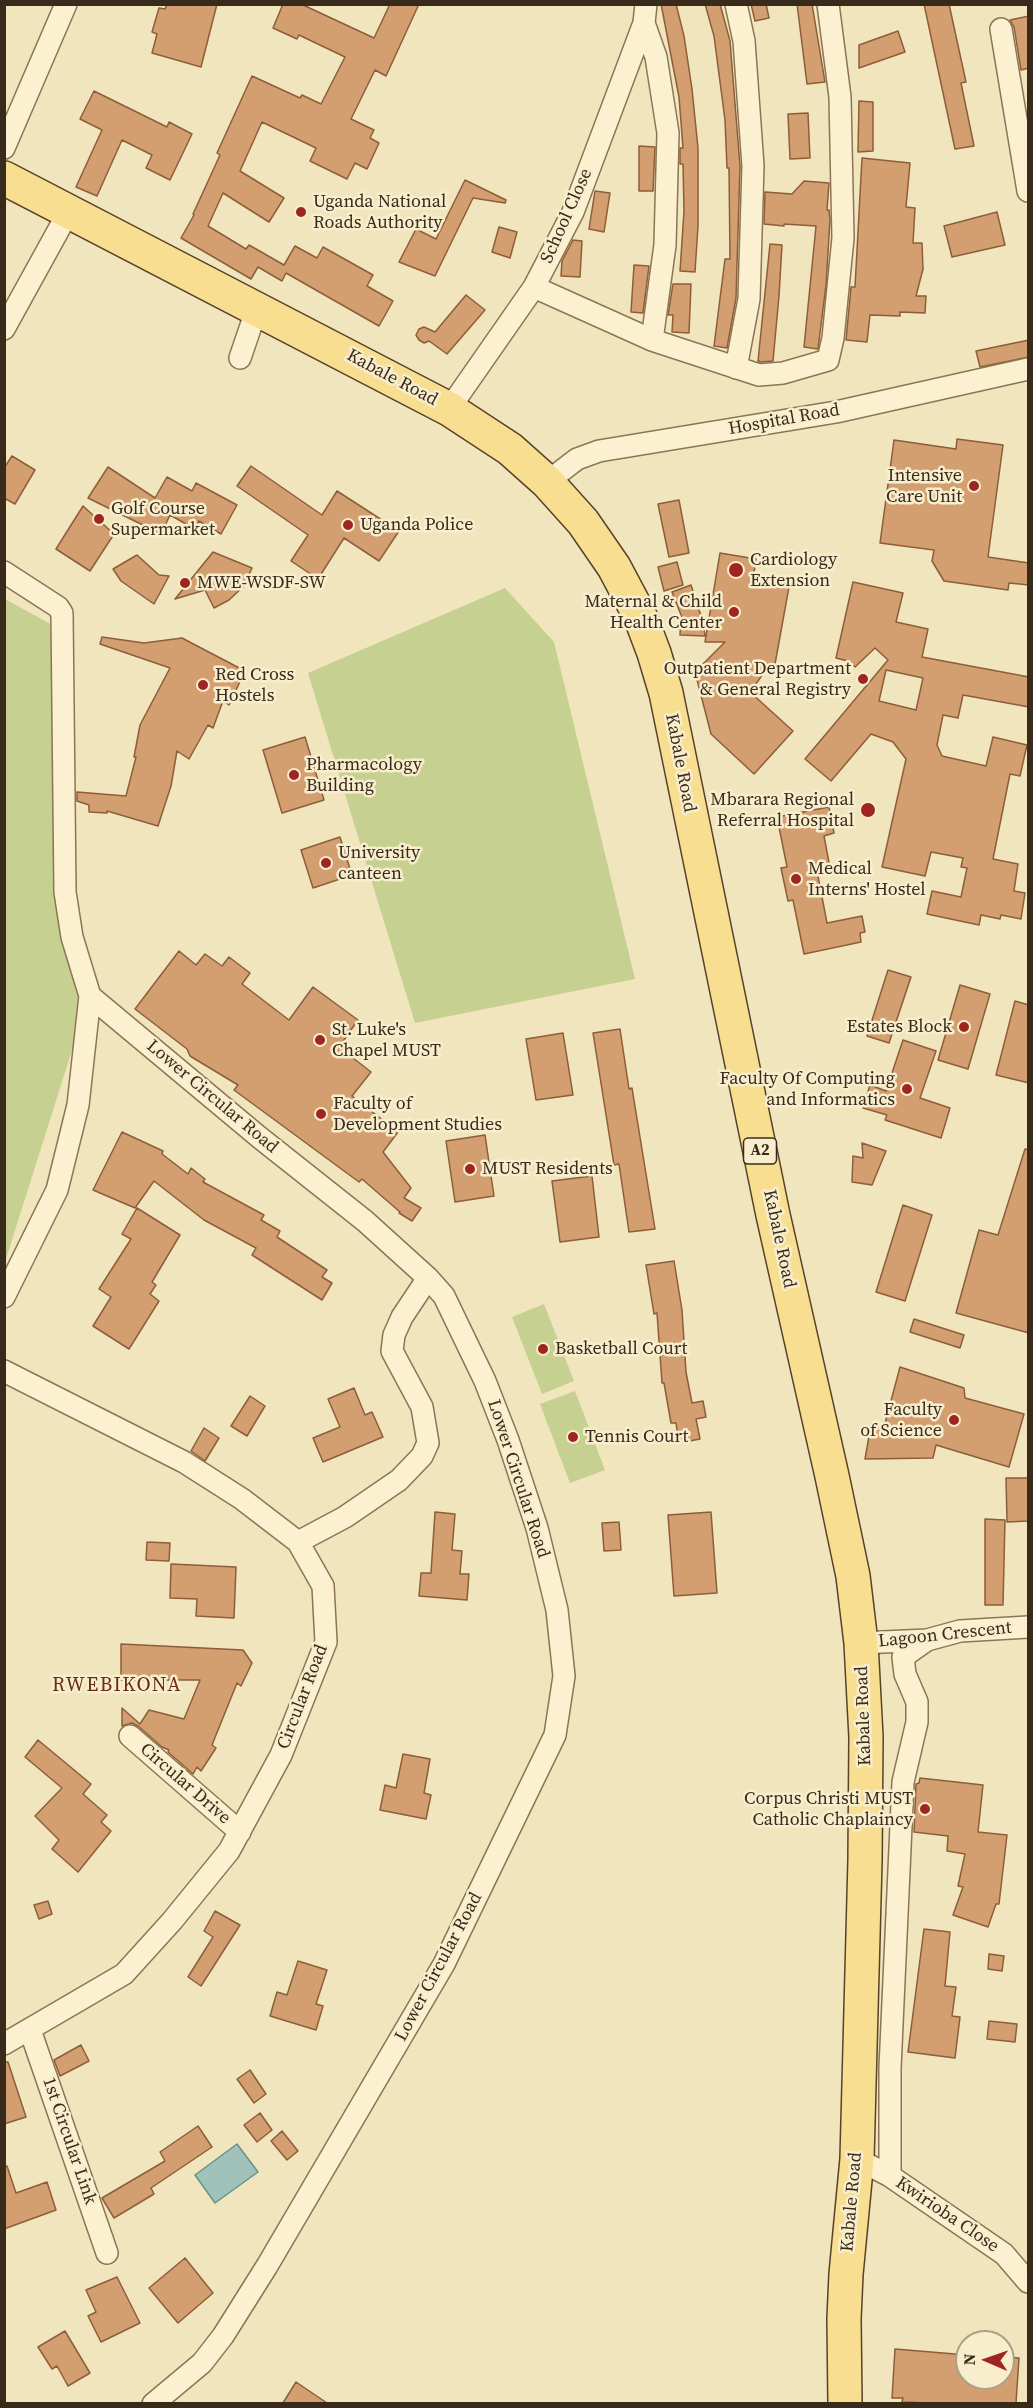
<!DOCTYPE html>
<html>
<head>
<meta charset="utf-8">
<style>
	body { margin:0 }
	#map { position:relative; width:1033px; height:2408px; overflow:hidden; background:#f1e5bd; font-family:"Source Serif 4",serif }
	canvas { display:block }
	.frame { position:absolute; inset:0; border:6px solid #392b1b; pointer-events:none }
	.north { position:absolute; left:955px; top:2330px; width:60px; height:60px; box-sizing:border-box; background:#f8eece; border:2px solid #aca086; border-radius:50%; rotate:272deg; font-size:16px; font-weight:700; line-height:24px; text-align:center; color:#392b1b }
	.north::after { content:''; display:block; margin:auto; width:21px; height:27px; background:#9f2620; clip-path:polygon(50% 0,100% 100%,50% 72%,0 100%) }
</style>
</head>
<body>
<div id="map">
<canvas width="1033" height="2408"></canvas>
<div class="frame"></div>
<div class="north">N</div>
</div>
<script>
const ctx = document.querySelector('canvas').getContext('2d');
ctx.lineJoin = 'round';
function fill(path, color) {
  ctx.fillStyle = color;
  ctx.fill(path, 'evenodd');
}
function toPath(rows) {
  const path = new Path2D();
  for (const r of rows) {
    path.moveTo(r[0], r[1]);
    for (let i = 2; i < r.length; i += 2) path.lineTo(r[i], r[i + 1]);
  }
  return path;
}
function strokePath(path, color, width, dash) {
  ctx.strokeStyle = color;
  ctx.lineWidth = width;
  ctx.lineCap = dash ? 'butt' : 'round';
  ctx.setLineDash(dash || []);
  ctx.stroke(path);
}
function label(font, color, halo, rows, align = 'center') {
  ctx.font = font + ' "Source Serif 4",serif';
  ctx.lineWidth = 5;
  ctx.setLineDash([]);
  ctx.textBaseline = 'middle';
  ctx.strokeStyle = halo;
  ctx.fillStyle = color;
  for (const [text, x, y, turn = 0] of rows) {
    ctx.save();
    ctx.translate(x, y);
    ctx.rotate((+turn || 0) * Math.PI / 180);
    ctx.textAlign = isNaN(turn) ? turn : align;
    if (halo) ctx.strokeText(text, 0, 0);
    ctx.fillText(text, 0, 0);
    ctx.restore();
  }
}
fill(toPath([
	[505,588,554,642,635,979,415,1023,308,673],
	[5,599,56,627,86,1006,5,1262],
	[544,1304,574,1381,542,1394,512,1317],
	[575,1391,605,1470,570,1483,540,1404]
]), '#c5d091');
const water = toPath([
	[237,2144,258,2172,215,2203,195,2175,237,2144]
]);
fill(water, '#a1c2ba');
strokePath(water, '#689189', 1.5);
const building = toPath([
	[167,4,217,4,201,67,152,53,157,34,152,32,159,8,165,9,167,4],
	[283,4,301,4,374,38,390,4,419,4,386,76,375,70,351,119,374,130,370,138,379,143,367,169,355,163,347,179,310,161,316,148,262,122,240,171,284,198,269,222,223,193,208,226,246,249,249,245,284,265,295,246,317,258,323,247,373,275,367,286,393,301,379,326,286,273,282,281,258,267,251,279,181,238,194,215,193,214,220,155,217,153,252,76,300,98,302,95,321,104,345,57,299,35,297,39,273,28,283,4],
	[661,4,676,4,684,36,692,89,698,148,698,226,695,272,680,271,684,211,683,164,680,164,680,148,683,148,679,97,661,4],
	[705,4,720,4,730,41,740,166,736,298,727,348,714,346,725,259,730,259,729,168,727,168,725,120,714,36,705,4],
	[751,4,766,4,769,18,755,21,751,4],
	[797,4,812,4,825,82,807,84,797,4],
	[924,4,949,4,966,82,961,83,974,146,955,149,924,4],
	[1029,16,1029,68,1021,70,1014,27,1010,20,1029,16],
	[898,31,905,52,859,68,859,45,898,31],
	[94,91,167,127,169,122,192,134,170,180,146,168,152,155,122,140,97,196,76,187,102,130,80,119,94,91],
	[859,101,873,102,873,151,858,152,859,101],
	[808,113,810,158,790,159,788,114,808,113],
	[639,146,655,147,653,191,639,191,639,146],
	[862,158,910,163,906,207,915,208,913,243,922,243,923,269,916,296,926,296,925,313,900,312,900,316,870,315,867,342,846,340,851,287,855,287,862,158],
	[465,180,506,200,505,203,473,198,435,276,399,262,416,229,436,239,465,180],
	[804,181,829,183,827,210,829,210,830,220,826,285,818,349,804,347,816,226,784,224,784,226,764,224,765,192,792,194,804,181],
	[595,191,610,193,604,232,589,229,595,191],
	[997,212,1005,245,952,257,944,226,997,212],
	[499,227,517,232,510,258,492,252,499,227],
	[573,240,582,241,580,277,561,276,562,261,573,240],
	[770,244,782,245,779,296,773,361,761,362,758,361,770,244],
	[634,265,649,266,643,313,631,312,634,265],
	[673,284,691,284,689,333,672,332,673,315,668,315,673,284],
	[466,295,485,310,447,354,429,341,424,343,419,340,416,335,419,329,424,327,435,332,466,295],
	[1029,340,1029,357,980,367,976,351,1029,340],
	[957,439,1003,445,988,557,1029,563,1029,585,1009,583,1008,590,944,581,932,561,934,550,880,543,894,440,956,449,957,439],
	[12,456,35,470,15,504,4,498,4,468,12,456],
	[251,466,322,515,337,491,399,531,379,561,344,538,318,579,291,561,308,535,237,486,251,466],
	[108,467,155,498,167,477,192,491,196,483,237,505,221,534,199,521,195,529,170,515,161,534,88,498,108,467],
	[679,500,689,553,669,557,658,504,679,500],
	[83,506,114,534,90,571,56,549,83,506],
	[213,552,252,568,244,586,229,600,214,608,205,590,175,599,213,552],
	[720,553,756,559,753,580,789,587,775,664,771,663,750,692,793,731,754,774,711,734,695,672,725,642,705,642,720,553],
	[137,555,159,575,169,576,154,604,121,581,113,569,137,555],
	[677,562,683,585,664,591,658,567,677,562],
	[853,582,903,593,896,622,928,629,922,657,1029,677,1029,707,963,695,958,718,943,715,937,745,942,756,986,766,993,737,1027,745,1020,776,1010,774,993,859,1018,864,1014,891,1025,893,1021,919,1001,915,1000,919,981,915,979,925,927,914,932,891,961,897,967,868,961,867,963,858,931,852,925,876,882,867,906,759,893,742,871,734,831,781,805,759,888,660,875,648,855,667,848,661,836,658,853,582],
	[886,670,923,678,916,710,879,701,886,670],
	[691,585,703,622,705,636,680,635,681,615,672,592,691,585],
	[102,637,144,643,182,638,245,671,229,705,223,701,213,728,208,725,189,759,177,751,171,786,158,826,107,811,107,813,89,812,89,805,77,801,77,792,126,796,136,757,134,757,140,725,170,668,100,644,102,637],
	[305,737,324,800,282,813,263,750,305,737],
	[829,807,834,833,824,836,830,868,817,871,827,923,862,916,865,932,860,933,861,942,804,954,793,900,788,901,781,868,787,867,777,817,829,807],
	[340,837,352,875,313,888,301,850,340,837],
	[179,951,196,965,205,954,222,966,229,957,250,973,242,984,289,1020,313,987,358,1020,339,1047,371,1072,352,1096,398,1132,383,1152,411,1188,404,1198,421,1208,412,1221,399,1213,400,1212,362,1179,359,1182,234,1090,238,1085,190,1056,187,1049,135,1009,179,951],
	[888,970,911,977,889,1043,867,1036,888,970],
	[960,985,990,994,968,1069,938,1060,960,985],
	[1015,1001,1029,1005,1029,1083,996,1075,1015,1001],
	[620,1029,629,1089,632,1088,655,1229,629,1232,619,1164,614,1165,593,1033,620,1029],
	[563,1033,573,1095,536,1100,526,1039,563,1033],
	[903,1040,936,1051,920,1098,950,1108,941,1138,885,1120,887,1115,863,1108,870,1085,886,1091,903,1040],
	[122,1132,163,1151,162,1154,188,1174,191,1168,205,1179,203,1182,264,1215,261,1220,280,1231,277,1237,327,1270,322,1277,332,1283,322,1300,252,1255,256,1248,204,1220,154,1181,135,1208,93,1190,122,1132],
	[485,1135,494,1196,455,1202,446,1141,485,1135],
	[862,1143,886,1151,872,1185,852,1182,853,1156,863,1158,862,1143],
	[1025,1149,1029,1150,1029,1333,956,1313,979,1230,998,1235,1025,1149],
	[592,1176,599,1237,560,1242,552,1181,592,1176],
	[903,1205,932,1215,905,1301,876,1292,903,1205],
	[137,1208,180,1235,152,1282,156,1285,150,1294,159,1301,129,1349,93,1326,111,1297,99,1289,131,1239,122,1234,137,1208],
	[674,1261,682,1310,686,1372,692,1403,703,1401,706,1417,696,1419,700,1439,679,1443,676,1423,671,1423,664,1383,662,1383,657,1313,654,1314,646,1265,674,1261],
	[914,1319,964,1335,960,1348,910,1332,914,1319],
	[900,1367,964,1388,965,1398,1024,1414,1009,1467,936,1445,933,1458,865,1459,871,1425,884,1427,900,1367],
	[354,1388,365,1415,372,1412,383,1437,323,1462,313,1438,340,1427,328,1399,354,1388],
	[250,1396,265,1406,247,1436,231,1426,250,1396],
	[204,1428,219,1438,205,1461,191,1451,204,1428],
	[1006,1478,1029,1478,1029,1521,1007,1522,1006,1478],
	[435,1512,455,1514,452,1550,462,1551,460,1574,469,1574,467,1600,419,1596,421,1573,431,1573,435,1512],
	[711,1512,717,1593,674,1596,668,1515,711,1512],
	[985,1519,1005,1520,1003,1605,985,1605,985,1519],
	[619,1522,621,1550,604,1551,602,1523,619,1522],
	[147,1542,170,1543,169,1561,146,1560,147,1542],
	[171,1564,236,1567,234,1618,196,1616,197,1599,170,1598,171,1564],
	[121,1644,243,1650,252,1663,241,1686,237,1683,212,1745,216,1748,201,1771,197,1767,193,1774,168,1752,169,1750,162,1747,138,1726,132,1723,122,1726,122,1708,140,1724,149,1710,184,1719,200,1680,121,1680,121,1644],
	[38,1740,91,1784,83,1794,107,1815,101,1822,111,1831,78,1872,52,1849,59,1840,35,1816,62,1788,25,1757,38,1740],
	[403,1754,430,1759,424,1793,431,1795,426,1819,380,1810,385,1785,396,1788,403,1754],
	[920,1778,983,1785,978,1832,1007,1835,999,1904,996,1904,988,1927,953,1915,963,1887,958,1886,965,1854,947,1851,948,1836,914,1832,916,1784,919,1783,920,1778],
	[48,1901,52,1914,39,1919,34,1905,48,1901],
	[215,1911,240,1925,201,1986,188,1977,213,1937,204,1931,215,1911],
	[924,1929,950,1932,945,1986,956,1987,952,2016,960,2017,955,2058,908,2052,924,1929],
	[989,1954,1004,1956,1002,1971,988,1969,989,1954],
	[298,1961,327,1970,316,2004,323,2006,316,2030,270,2016,277,1992,287,1995,298,1961],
	[989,2021,1017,2024,1015,2042,987,2039,989,2021],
	[81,2045,89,2061,60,2076,54,2060,81,2045],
	[4,2062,8,2062,26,2117,4,2124,4,2062],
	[250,2070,266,2094,254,2103,237,2079,250,2070],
	[260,2113,272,2130,257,2142,244,2125,260,2113],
	[198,2126,212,2147,151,2188,154,2194,114,2218,102,2198,165,2161,160,2152,198,2126],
	[282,2131,298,2151,287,2160,271,2141,282,2131],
	[7,2166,16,2193,47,2182,56,2210,4,2229,4,2167,7,2166],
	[185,2258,213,2293,178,2323,149,2288,185,2258],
	[117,2277,140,2323,101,2342,88,2316,96,2312,86,2290,117,2277],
	[65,2331,90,2373,68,2386,57,2366,52,2369,38,2347,65,2331],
	[895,2349,967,2355,967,2378,1003,2378,1003,2357,1019,2358,1016,2403,928,2403,902,2402,903,2398,892,2398,895,2349],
	[296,2382,327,2403,283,2403,296,2382]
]);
fill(building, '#d39e70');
strokePath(building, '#8c5e39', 1.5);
const minor = toPath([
	[644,23,656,57,668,133,665,245,652,340],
	[1001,29,1028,191],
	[4,148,66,4],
	[534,287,652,340,759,375,783,373,828,360,833,338,843,238,840,97,828,4],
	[4,329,69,211],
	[240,358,257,308],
	[736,368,749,299,753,166,744,41,736,4],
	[449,409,534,287,573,212,644,23,646,4],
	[547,482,577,459,599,451,836,412,1028,369],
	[4,572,58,607,62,613,65,892,72,937,90,996,259,1137,365,1221,428,1278,444,1296,485,1381,508,1440,537,1528,557,1610,564,1676,555,1735,444,1964,267,2266,223,2336,202,2363,153,2404],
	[4,1297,57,1190,78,1105,90,996],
	[4,1371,184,1462,242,1499,298,1542,323,1586,326,1642,281,1755,229,1851,172,1921,124,1974,4,2044],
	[298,1542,345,1517,399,1480,422,1456,428,1443,422,1407,392,1351,394,1335,402,1317,428,1278],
	[861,1643,927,1640,960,1631,1028,1627],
	[130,1736,240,1832],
	[30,2030,107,2253],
	[857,2159,890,2176,1004,2254,1028,2282],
	[890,2176,890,2068,903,1782,917,1722,917,1702,905,1674,903,1657,927,1640]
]);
const primary = toPath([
	[4,178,449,409,510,449,547,482,583,522,614,567,640,616,654,653,666,693,773,1215,832,1476,853,1576,861,1643,866,1737,865,1860,857,2159,846,2274,844,2319,845,2404]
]);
strokePath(minor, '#8b7555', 24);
strokePath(primary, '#58422a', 36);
strokePath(minor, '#fbf1d1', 21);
strokePath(primary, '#f8de91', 33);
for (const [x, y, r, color] of [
	[301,212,6,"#9f2620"],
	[974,486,6,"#9f2620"],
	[99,519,6,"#9f2620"],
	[348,525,6,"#9f2620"],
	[736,570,8,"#9f2620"],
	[185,583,6,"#9f2620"],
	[734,612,6,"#9f2620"],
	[863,679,6,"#9f2620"],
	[203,685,6,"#9f2620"],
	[294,775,6,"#9f2620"],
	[868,810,8,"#9f2620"],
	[326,863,6,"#9f2620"],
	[796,879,6,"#9f2620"],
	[964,1027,6,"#9f2620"],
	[320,1040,6,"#9f2620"],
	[907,1089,6,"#9f2620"],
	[321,1114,6,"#9f2620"],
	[470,1169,6,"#9f2620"],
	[543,1349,6,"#9f2620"],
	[954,1420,6,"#9f2620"],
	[573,1437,6,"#9f2620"],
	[925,1809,6,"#9f2620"]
]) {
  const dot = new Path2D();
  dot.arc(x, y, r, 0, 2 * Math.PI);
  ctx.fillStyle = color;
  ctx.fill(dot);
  strokePath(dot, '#f8eece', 2);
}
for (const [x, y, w] of [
	[760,1151,33]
]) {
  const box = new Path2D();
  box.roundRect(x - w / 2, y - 13, w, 26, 4.5);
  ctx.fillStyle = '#f8eece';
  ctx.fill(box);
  strokePath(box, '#392b1b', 1.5);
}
label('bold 16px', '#392b1b', null, [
	["A2",760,1151]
]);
label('18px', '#392b1b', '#f8eece', [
	["Uganda National",313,202],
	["Roads Authority",313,223],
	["Intensive",962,476,"right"],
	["Care Unit",962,497,"right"],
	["Golf Course",111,509],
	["Supermarket",111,530],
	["Uganda Police",360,525],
	["Cardiology",750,560],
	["Extension",750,581],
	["MWE-WSDF-SW",197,583],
	["Maternal & Child",722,602,"right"],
	["Health Center",722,623,"right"],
	["Outpatient Department",851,669,"right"],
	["& General Registry",851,690,"right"],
	["Red Cross",215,675],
	["Hostels",215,696],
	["Pharmacology",306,765],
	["Building",306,786],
	["Mbarara Regional",854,800,"right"],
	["Referral Hospital",854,821,"right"],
	["University",338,853],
	["canteen",338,874],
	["Medical",808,869],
	["Interns' Hostel",808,890],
	["Estates Block",952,1027,"right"],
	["St. Luke's",332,1030],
	["Chapel MUST",332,1051],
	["Faculty Of Computing",895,1079,"right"],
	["and Informatics",895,1100,"right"],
	["Faculty of",333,1104],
	["Development Studies",333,1125],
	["MUST Residents",482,1169],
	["Basketball Court",555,1349],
	["Faculty",942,1410,"right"],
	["of Science",942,1431,"right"],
	["Tennis Court",585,1437],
	["Corpus Christi MUST",913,1799,"right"],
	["Catholic Chaplaincy",913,1820,"right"]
], 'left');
label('18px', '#392b1b', '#f8eece', [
	["School Close",567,216,-66],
	["Kabale Road",392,378,28],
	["Hospital Road",784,420,-10],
	["Kabale Road",680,763,79],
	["Lower Circular Road",212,1097,40],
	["Kabale Road",779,1239,78],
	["Lower Circular Road",518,1479,72],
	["Lagoon Crescent",945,1635,-6],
	["Circular Road",303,1697,-69],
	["Kabale Road",864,1716,-92],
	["Circular Drive",185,1784,41],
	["Lower Circular Road",439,1967,-62],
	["1st Circular Link",69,2141,71],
	["Kabale Road",852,2202,-85],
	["Kwirioba Close",947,2215,34]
]);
ctx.letterSpacing = '1.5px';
label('20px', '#692c17', '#f8eece', [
	["RWEBIKONA",117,1686]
]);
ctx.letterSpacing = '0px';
</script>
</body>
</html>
